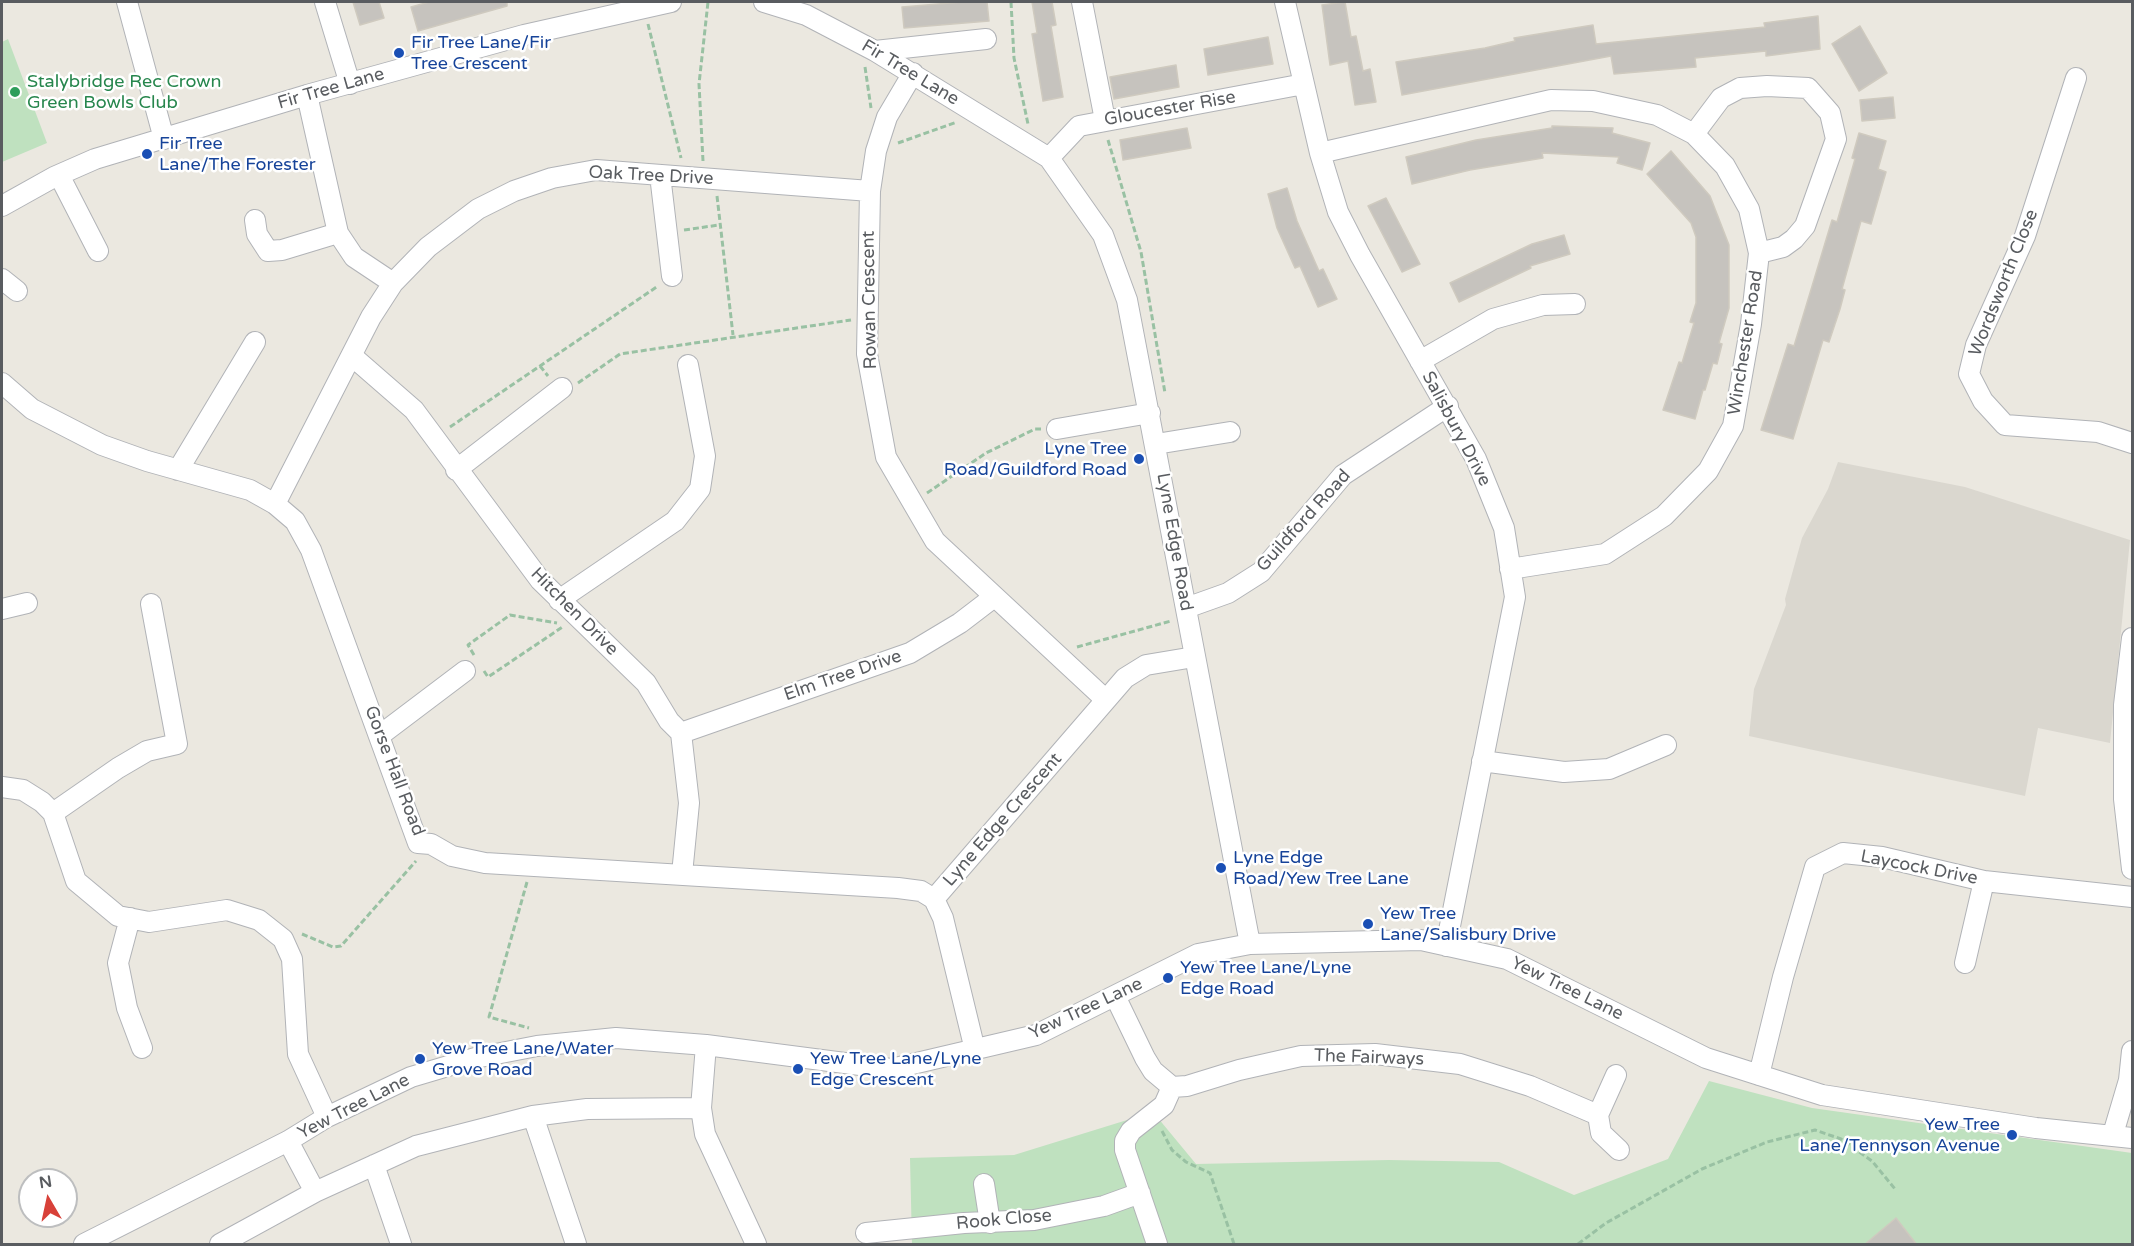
<!DOCTYPE html>
<html>
<head>
<meta charset="utf-8">
<style>
	body { margin:0 }
	#map { position:relative; width:2134px; height:1246px; overflow:hidden; background:#ebe8e0; font-family:"Varela Round",sans-serif }
	canvas { display:block }
	.frame { position:absolute; inset:0; border:3px solid #595c60; pointer-events:none }
	.north { position:absolute; left:18px; top:1168px; width:60px; height:60px; box-sizing:border-box; background:#fff; border:2px solid #bdbebf; border-radius:50%; rotate:351deg; font-size:16px; font-weight:700; line-height:24px; text-align:center; color:#595c60 }
	.north::after { content:''; display:block; margin:auto; width:21px; height:27px; background:#d84139; clip-path:polygon(50% 0,100% 100%,50% 72%,0 100%) }
</style>
</head>
<body>
<div id="map">
<canvas width="2134" height="1246"></canvas>
<div class="frame"></div>
<div class="north">N</div>
</div>
<script>
const ctx = document.querySelector('canvas').getContext('2d');
ctx.lineJoin = 'round';
function fill(path, color) {
  ctx.fillStyle = color;
  ctx.fill(path, 'evenodd');
}
function toPath(rows) {
  const path = new Path2D();
  for (const r of rows) {
    path.moveTo(r[0], r[1]);
    for (let i = 2; i < r.length; i += 2) path.lineTo(r[i], r[i + 1]);
  }
  return path;
}
function strokePath(path, color, width, dash) {
  ctx.strokeStyle = color;
  ctx.lineWidth = width;
  ctx.lineCap = dash ? 'butt' : 'round';
  ctx.setLineDash(dash || []);
  ctx.stroke(path);
}
function label(font, color, halo, rows, align = 'center') {
  ctx.font = font + ' "Varela Round",sans-serif';
  ctx.lineWidth = 5;
  ctx.setLineDash([]);
  ctx.textBaseline = 'middle';
  ctx.strokeStyle = halo;
  ctx.fillStyle = color;
  for (const [text, x, y, turn = 0] of rows) {
    ctx.save();
    ctx.translate(x, y);
    ctx.rotate((+turn || 0) * Math.PI / 180);
    ctx.textAlign = isNaN(turn) ? turn : align;
    if (halo) ctx.strokeText(text, 0, 0);
    ctx.fillText(text, 0, 0);
    ctx.restore();
  }
}
fill(toPath([
	[1838,462,1965,487,2130,540,2110,743,2038,728,2025,796,1749,736,1754,689,1786,605,1785,599,1802,538,1828,489]
]), '#dad7cf');
fill(toPath([
	[8,39,47,143,2,162,2,42],
	[1709,1081,1812,1108,2132,1153,2132,1244,912,1244,910,1158,1014,1155,1153,1112,1196,1164,1389,1160,1499,1162,1574,1195,1668,1159]
]), '#bfe1bf');
const building = toPath([
	[353,2,379,2,384,18,360,25,353,2],
	[429,2,507,2,507,6,418,31,411,7,429,2],
	[962,2,987,2,989,21,904,28,902,7,962,2],
	[1032,2,1052,2,1056,25,1051,26,1063,97,1043,101,1032,34,1037,33,1032,2],
	[1345,2,1351,37,1356,36,1363,71,1370,69,1376,102,1355,105,1348,61,1330,65,1322,5,1345,2],
	[1818,16,1820,49,1766,56,1766,51,1695,58,1696,67,1614,74,1611,56,1402,95,1396,62,1485,48,1515,41,1514,38,1593,25,1596,44,1765,27,1764,23,1818,16],
	[1860,26,1887,73,1859,91,1832,44,1860,26],
	[1268,37,1273,64,1208,75,1204,49,1268,37],
	[1176,65,1179,87,1114,99,1110,77,1176,65],
	[1893,97,1895,118,1862,121,1860,100,1893,97],
	[1552,126,1613,128,1612,133,1650,143,1642,170,1617,163,1619,157,1542,153,1543,158,1470,170,1412,184,1406,157,1476,140,1552,128,1552,126],
	[1187,128,1191,148,1123,160,1120,140,1187,128],
	[1859,133,1886,141,1878,169,1886,172,1871,224,1861,221,1842,289,1845,290,1840,309,1829,342,1823,340,1793,439,1761,430,1788,344,1794,346,1832,220,1837,222,1855,159,1852,158,1859,133],
	[1671,151,1710,196,1729,245,1729,308,1719,343,1722,344,1717,364,1713,363,1705,390,1703,390,1695,419,1663,410,1679,362,1682,363,1694,323,1690,322,1696,303,1696,237,1691,223,1647,174,1671,151],
	[1287,188,1297,221,1319,271,1323,269,1337,299,1318,307,1300,266,1295,268,1277,228,1268,194,1287,188],
	[1386,198,1420,264,1402,272,1368,206,1386,198],
	[1564,235,1570,254,1530,266,1531,268,1459,302,1450,283,1532,244,1564,235],
	[1896,1218,1917,1245,1864,1245,1896,1218]
]);
fill(building, '#c6c3be');
strokePath(building, '#cfcabf', 1.5);
const minor = toPath([
	[127,2,164,139],
	[325,2,350,84],
	[764,2,806,15,875,51,1049,158,1103,235,1127,300,1250,944],
	[1082,2,1105,120],
	[1285,2,1320,153,1338,212,1360,255,1476,459,1504,528,1515,597,1446,946],
	[875,51,986,39],
	[913,73,887,117,876,151,870,191,867,354,886,457,935,541,1106,700],
	[2076,78,2025,236,1976,345,1969,374,1983,401,2005,425,2098,432,2132,443],
	[307,95,338,233,354,257,393,283],
	[1694,134,1721,98,1740,88,1767,86,1808,88,1830,113,1836,139,1805,226,1794,239,1783,247,1759,253],
	[1320,153,1551,100,1593,101,1657,115,1694,134,1725,166,1749,209,1759,253,1751,324,1733,426,1708,471,1664,516,1605,554,1510,569],
	[1049,158,1079,126,1304,84],
	[59,175,98,251],
	[660,175,672,276],
	[2,206,54,177,95,159,307,95,524,35,671,2],
	[255,220,257,234,268,251,282,250,338,233],
	[2,279,17,291],
	[352,356,414,410,540,580,646,683,669,721,681,733,689,803,682,874],
	[1420,361,1493,319,1543,305,1575,304],
	[2,383,32,409,102,445,147,461,250,490,275,504,295,521,311,550,418,843,431,844,452,856,485,863,898,888,921,891,934,899],
	[1057,429,1150,413],
	[1156,444,1230,432],
	[178,470,255,342],
	[456,470,562,388],
	[275,504,371,317,393,283,428,247,478,209,514,191,552,178,596,170,870,191],
	[559,600,675,521,700,489,705,456,688,365],
	[1186,608,1228,593,1261,572,1343,475,1448,406],
	[2,609,27,603],
	[2132,638,2124,705,2124,799,2132,869],
	[681,733,910,653,960,623,994,597],
	[379,736,465,671],
	[1482,761,1564,772,1609,769,1666,745],
	[2,787,23,790,42,802,53,813,76,881,118,916,149,922,227,910,259,920,283,939,292,959,298,1054,327,1117],
	[53,813,118,768,147,751,177,744,151,604],
	[130,918,118,963,127,1008,142,1048],
	[1965,963,1984,881],
	[1115,996,1145,1058,1153,1071,1172,1087,1187,1086,1239,1070,1301,1056,1375,1054,1460,1064,1530,1086,1598,1115,1616,1075],
	[706,1045,701,1108,705,1134,756,1244],
	[975,1050,943,918,934,899,1125,678,1146,665,1194,657],
	[1759,1075,1783,977,1815,867,1843,853,1882,857,1984,881,2132,897],
	[1598,1115,1601,1133,1619,1150],
	[533,1116,576,1244],
	[2113,1134,2129,1080,2132,1051],
	[288,1141,315,1192],
	[374,1165,401,1244],
	[984,1184,990,1223],
	[866,1233,964,1223,1034,1220,1104,1206,1140,1193],
	[84,1244,288,1141,327,1117,411,1077,475,1058,537,1046,616,1038,706,1045,891,1069,1036,1035,1198,954,1250,944,1421,940,1507,959,1706,1058,1822,1095,2036,1128,2132,1138],
	[220,1244,315,1192,416,1146,533,1116,587,1109,701,1108],
	[1157,1244,1125,1150,1125,1141,1131,1131,1164,1105,1172,1087]
]);
strokePath(minor, '#b1b3b7', 22);
strokePath(toPath([
	[1011,2,1014,58,1028,124],
	[648,24,681,158],
	[865,67,871,108],
	[1108,140,1141,252,1165,393],
	[898,143,957,122],
	[703,161,699,84,708,2],
	[717,196,733,335],
	[684,230,719,225],
	[540,366,548,376],
	[578,383,620,354,851,320],
	[450,427,658,286],
	[927,493,986,453,1035,429,1041,429],
	[1077,647,1171,621],
	[474,655,468,645,510,615,557,623],
	[484,671,488,677,564,626],
	[527,882,489,1017,529,1028],
	[302,934,333,947,341,946,416,861],
	[1162,1131,1172,1150,1186,1162,1210,1173,1234,1244],
	[1578,1244,1606,1223,1702,1169,1767,1142,1815,1130,1841,1139,1872,1161,1895,1189]
]), '#99c1a3', 3, [6, 3]);
strokePath(minor, '#fff', 20);
for (const [x, y, r, color] of [
	[399,53,6,"#1a4fb4"],
	[15,92,6,"#2e9e5b"],
	[147,154,6,"#1a4fb4"],
	[1139,459,6,"#1a4fb4"],
	[1221,868,6,"#1a4fb4"],
	[1368,924,6,"#1a4fb4"],
	[1168,978,6,"#1a4fb4"],
	[420,1059,6,"#1a4fb4"],
	[798,1069,6,"#1a4fb4"],
	[2012,1135,6,"#1a4fb4"]
]) {
  const dot = new Path2D();
  dot.arc(x, y, r, 0, 2 * Math.PI);
  ctx.fillStyle = color;
  ctx.fill(dot);
  strokePath(dot, '#fff', 2);
}
label('18px', '#164399', '#fff', [
	["Fir Tree Lane/Fir",411,43],
	["Tree Crescent",411,64],
	["Fir Tree",159,144],
	["Lane/The Forester",159,165],
	["Lyne Tree",1127,449,"right"],
	["Road/Guildford Road",1127,470,"right"],
	["Lyne Edge",1233,858],
	["Road/Yew Tree Lane",1233,879],
	["Yew Tree",1380,914],
	["Lane/Salisbury Drive",1380,935],
	["Yew Tree Lane/Lyne",1180,968],
	["Edge Road",1180,989],
	["Yew Tree Lane/Water",432,1049],
	["Grove Road",432,1070],
	["Yew Tree Lane/Lyne",810,1059],
	["Edge Crescent",810,1080],
	["Yew Tree",2000,1125,"right"],
	["Lane/Tennyson Avenue",2000,1146,"right"]
], 'left');
label('18px', '#595c60', '#fff', [
	["Fir Tree Lane",910,73,31],
	["Fir Tree Lane",331,89,-16],
	["Gloucester Rise",1170,109,-10],
	["Oak Tree Drive",651,176,3],
	["Wordsworth Close",2004,283,-68],
	["Rowan Crescent",870,300,-91],
	["Winchester Road",1746,343,-81],
	["Salisbury Drive",1456,429,62],
	["Guildford Road",1304,521,-48],
	["Lyne Edge Road",1174,542,80],
	["Hitchen Drive",574,612,45],
	["Elm Tree Drive",843,676,-19],
	["Gorse Hall Road",394,771,69],
	["Lyne Edge Crescent",1003,820,-49],
	["Laycock Drive",1919,868,11],
	["Yew Tree Lane",1567,989,26],
	["Yew Tree Lane",1086,1009,-25],
	["The Fairways",1369,1058,2],
	["Yew Tree Lane",354,1107,-27],
	["Rook Close",1004,1220,-5]
]);
label('18px', '#27864d', '#fff', [
	["Stalybridge Rec Crown",27,82],
	["Green Bowls Club",27,103]
], 'left');
</script>
</body>
</html>
